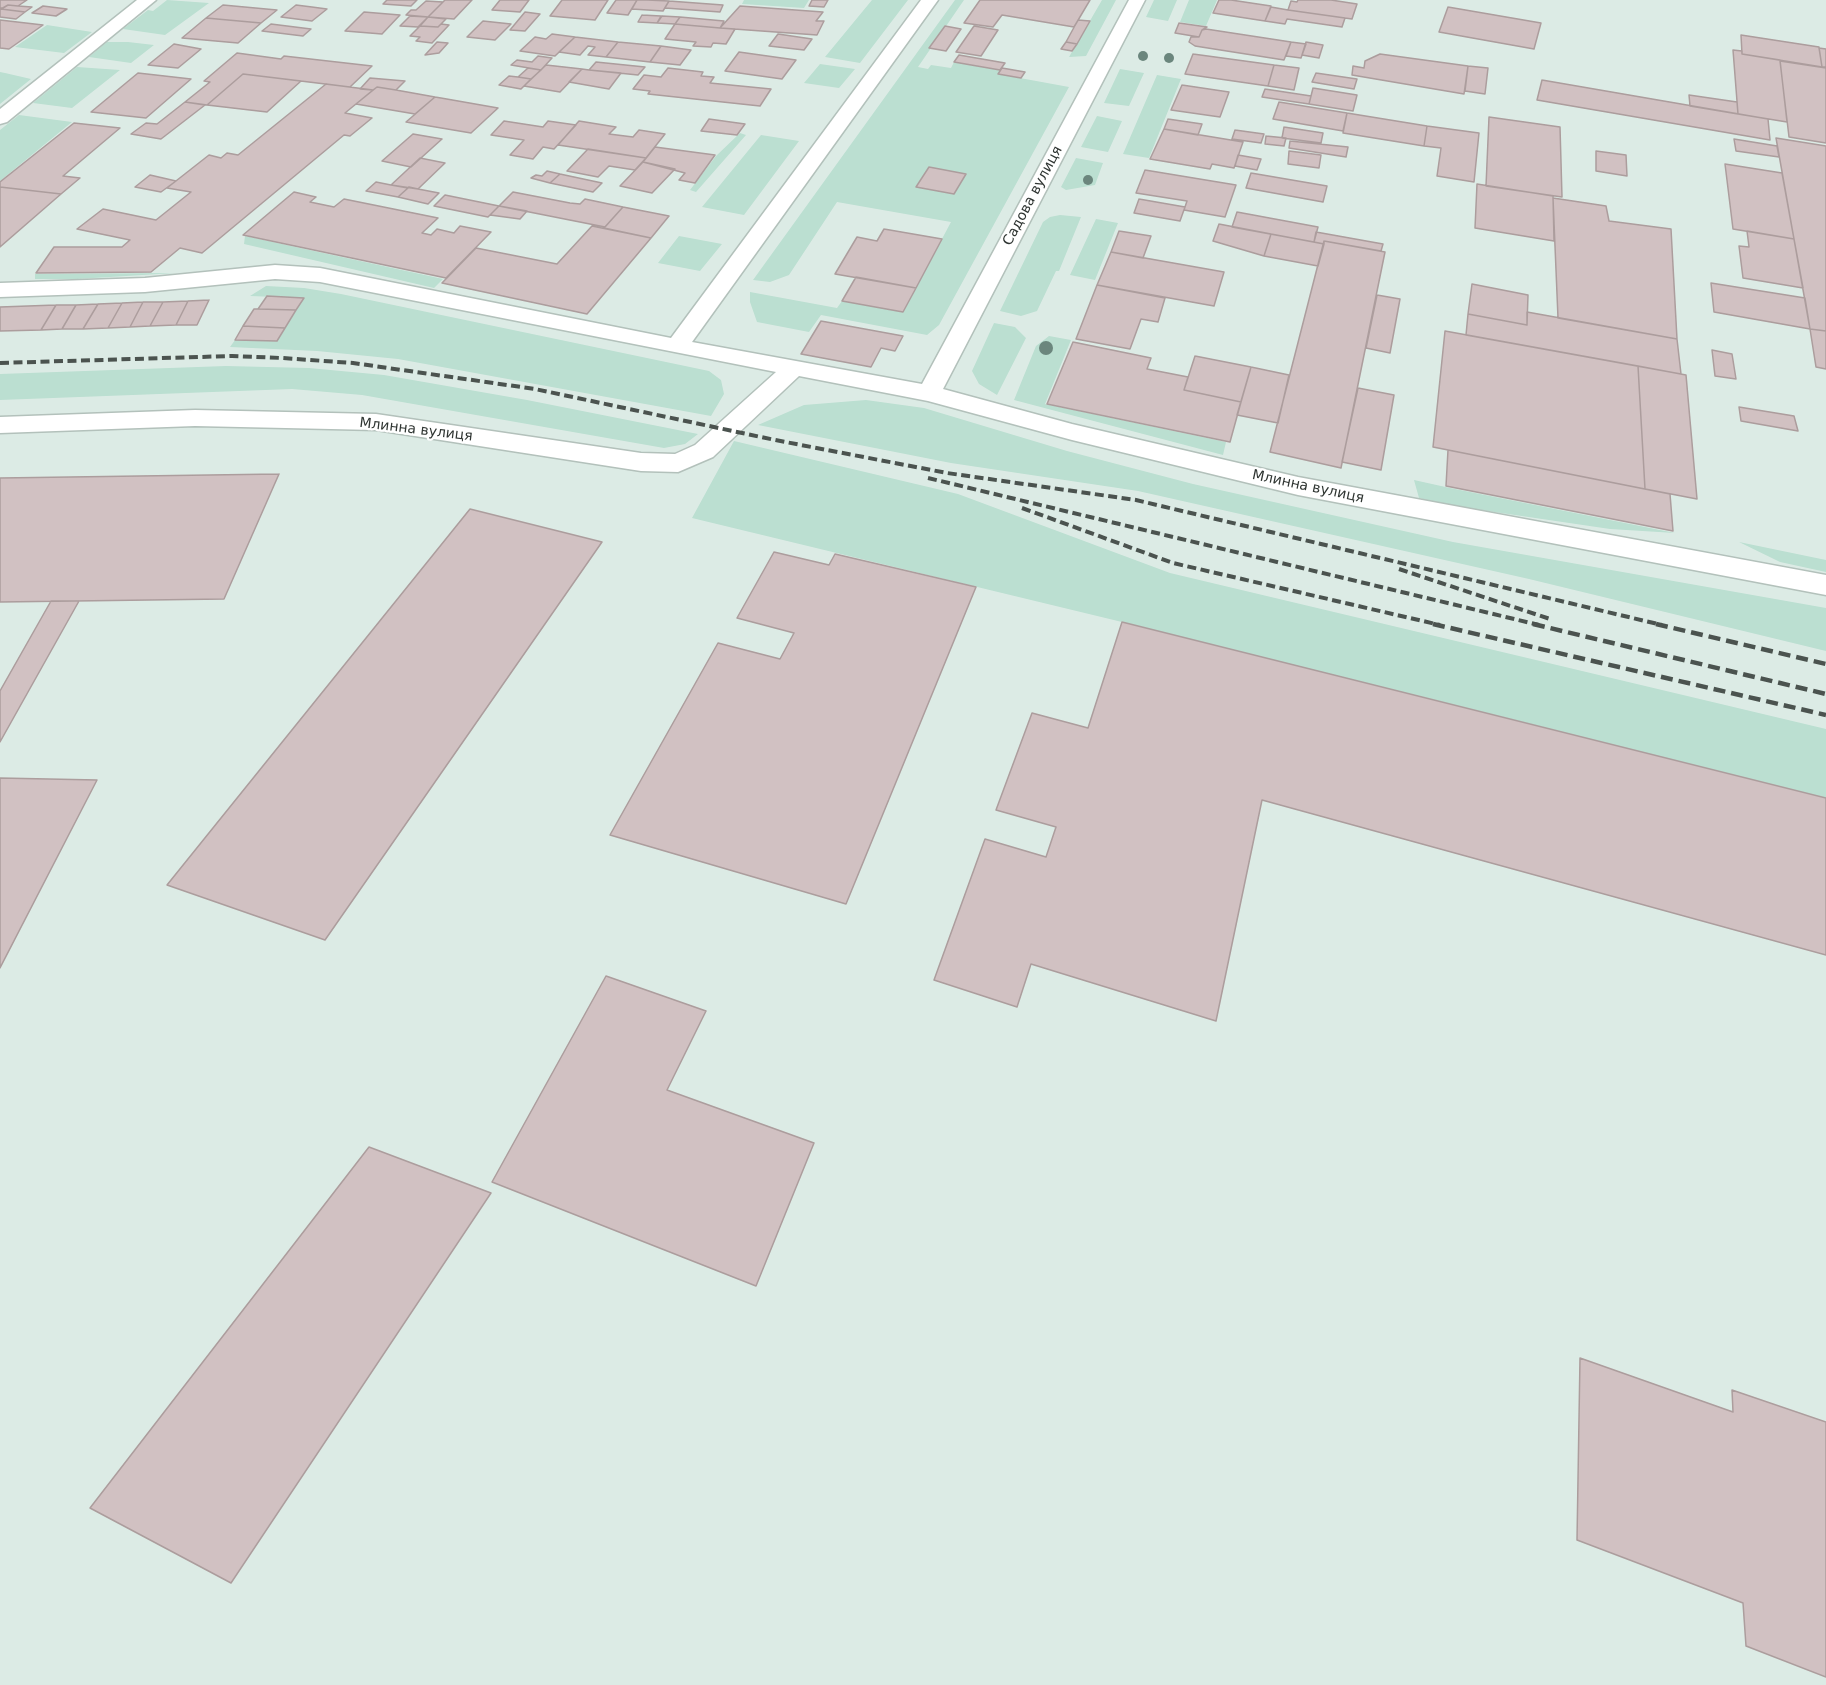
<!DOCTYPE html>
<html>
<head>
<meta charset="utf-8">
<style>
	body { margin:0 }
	canvas { display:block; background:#dcebe5 }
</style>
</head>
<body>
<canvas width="1826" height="1685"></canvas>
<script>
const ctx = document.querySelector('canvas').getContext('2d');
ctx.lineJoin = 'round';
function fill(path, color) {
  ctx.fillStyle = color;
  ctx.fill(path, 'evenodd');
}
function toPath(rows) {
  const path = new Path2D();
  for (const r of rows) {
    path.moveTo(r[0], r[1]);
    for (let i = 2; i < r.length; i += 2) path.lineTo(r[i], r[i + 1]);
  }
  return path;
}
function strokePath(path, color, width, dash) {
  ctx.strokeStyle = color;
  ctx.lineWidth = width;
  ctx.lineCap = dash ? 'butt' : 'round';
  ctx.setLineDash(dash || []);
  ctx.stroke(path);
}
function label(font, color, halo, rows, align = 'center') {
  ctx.font = font + ' "DejaVu Sans",sans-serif';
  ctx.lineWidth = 4.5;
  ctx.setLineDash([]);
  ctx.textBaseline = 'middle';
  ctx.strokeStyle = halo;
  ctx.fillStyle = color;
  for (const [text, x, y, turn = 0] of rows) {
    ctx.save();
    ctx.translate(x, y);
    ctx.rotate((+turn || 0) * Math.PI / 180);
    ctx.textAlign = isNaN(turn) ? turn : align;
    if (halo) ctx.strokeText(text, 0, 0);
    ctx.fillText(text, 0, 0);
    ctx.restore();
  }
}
fill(toPath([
	[167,0,209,3,165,35,123,29,148,10,153,11],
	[744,0,809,0,804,8,742,4],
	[872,0,908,0,860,63,825,57],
	[955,0,964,0,918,67,928,69,931,65,951,68,954,62,1000,70,998,74,1069,87,939,325,927,335,821,315,809,332,757,322,750,302,750,292,837,308,842,301,903,312,951,222,837,202,789,275,770,282,753,280],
	[1102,0,1116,0,1086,56,1069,57],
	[1154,0,1177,0,1168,21,1146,17],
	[1189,0,1217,0,1206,26,1180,22],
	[47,25,92,32,64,53,15,47],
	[107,42,128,42,154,45,131,63,89,57],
	[820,64,855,69,839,88,804,83],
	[77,67,120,70,72,108,33,103],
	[1120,69,1144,73,1129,106,1104,103],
	[0,72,5,73,31,79,0,104],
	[1157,75,1181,79,1149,158,1123,154],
	[19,115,72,122,0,181,0,130],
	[1097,116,1122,121,1108,152,1081,147],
	[740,133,746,135,696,192,690,190,716,156],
	[761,135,799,141,744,215,702,207],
	[1076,158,1103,163,1095,185,1066,190,1061,187],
	[1060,215,1081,217,1059,271,1056,271,1037,311,1021,316,1000,311,1043,222,1050,217],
	[1096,219,1118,223,1095,280,1070,275],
	[245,236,443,279,434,288,244,244],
	[679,236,722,244,700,271,658,263],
	[175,273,77,279,35,279,35,274],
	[266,286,304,288,341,294,709,371,721,380,724,394,711,416,398,359,317,351,230,347,235,340,277,341,303,298,250,296],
	[994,323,1015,327,1026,338,997,395,979,384,972,371],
	[1049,336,1071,340,1045,404,1226,442,1223,455,1014,400,1036,346],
	[226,366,309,368,384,375,527,400,698,434,685,444,664,448,362,395,292,389,0,400,0,374],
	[866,400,924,408,1067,451,1193,484,1453,542,1826,608,1826,651,1529,579,1138,491,951,463,758,425,804,405],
	[734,441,958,494,1170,573,1826,729,1826,798,1122,622,692,518],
	[1414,480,1450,488,1675,533,1610,529,1447,505,1419,498],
	[1739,542,1826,560,1826,572,1780,562]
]), '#bbdfd1');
const building = toPath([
	[0,0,27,0,18,6,8,5,3,8,0,8,0,0],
	[387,0,417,0,411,6,383,4,387,0],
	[445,0,472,0,454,19,428,17,445,0],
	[500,0,529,0,520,12,492,10,500,0],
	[562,0,608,0,595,20,550,16,562,0],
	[616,0,637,0,628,15,607,13,616,0],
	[637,0,647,0,669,1,663,11,632,9,637,0],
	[812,0,828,0,824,7,809,6,812,0],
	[980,0,1090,0,1074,27,1002,15,993,27,964,23,980,0],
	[1219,0,1231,0,1271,6,1265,21,1213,13,1219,0],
	[1298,0,1331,0,1357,4,1352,19,1288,10,1291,1,1297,2,1298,0],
	[426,1,443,2,428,17,406,15,411,10,416,10,426,1],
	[669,1,723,5,720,12,665,8,669,1],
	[8,5,18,6,32,7,25,12,1,9,8,5],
	[223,5,277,10,261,23,206,18,223,5],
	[296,5,312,7,327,9,312,21,281,17,296,5],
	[43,6,67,9,56,16,32,13,43,6],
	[740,6,823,12,816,21,824,21,817,35,720,28,740,6],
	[1271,7,1288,10,1345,18,1342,27,1287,19,1285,24,1265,21,1271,7],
	[1448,7,1541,23,1534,49,1439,32,1448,7],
	[0,10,1,9,25,12,16,19,0,17,0,10],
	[364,12,400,15,382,34,345,31,364,12],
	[525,12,540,14,525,31,510,30,525,12],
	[642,15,661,16,657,23,638,22,642,15],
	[410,16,428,17,418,27,400,26,410,16],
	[662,16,680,17,675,24,657,23,662,16],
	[428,17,446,19,438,27,420,26,428,17],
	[680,17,724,21,720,28,675,24,680,17],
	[206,18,261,23,238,43,182,38,206,18],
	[0,20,43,25,9,49,0,48,0,20],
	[1078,20,1090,21,1077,44,1066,42,1078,20],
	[483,21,511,24,495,40,467,37,483,21],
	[1179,23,1207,27,1202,30,1199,37,1175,33,1179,23],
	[271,24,311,29,303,36,262,31,271,24],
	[441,24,449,25,432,43,416,41,420,37,410,36,420,26,438,27,441,24],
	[675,24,720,28,735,29,726,44,713,43,711,47,693,46,696,42,665,39,675,24],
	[945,26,961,29,946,51,929,48,945,26],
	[974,26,998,30,981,56,956,52,974,26],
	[1206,29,1291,42,1284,60,1195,46,1189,42,1191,37,1199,37,1202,30,1206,29],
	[552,34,575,37,555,56,520,51,535,37,546,39,552,34],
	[778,34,812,39,804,50,769,46,778,34],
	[1741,35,1819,47,1822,67,1742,54,1741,35],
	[575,37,618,42,606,57,588,55,595,47,588,46,580,55,559,52,575,37],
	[437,42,448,43,439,53,425,55,437,42],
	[618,42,661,46,650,62,606,57,618,42],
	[1066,42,1077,44,1072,51,1061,49,1066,42],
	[1291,42,1306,44,1301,58,1286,56,1291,42],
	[1306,42,1323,45,1319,58,1302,55,1306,42],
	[174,44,201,49,178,68,148,65,174,44],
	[661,46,691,50,680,65,650,62,661,46],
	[1819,48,1826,49,1826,67,1822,67,1819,48],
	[1733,50,1742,51,1742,54,1780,60,1787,122,1738,114,1733,50],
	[739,52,796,60,782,79,725,71,739,52],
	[237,53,281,59,284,56,372,66,350,87,243,74,207,105,185,102,210,82,204,81,237,53],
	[1193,54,1274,65,1268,86,1185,74,1193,54],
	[1380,54,1468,66,1464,94,1352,75,1353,66,1364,68,1365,61,1380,54],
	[959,55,1005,63,1000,70,954,62,959,55],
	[538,56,552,58,541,70,511,65,517,60,532,62,538,56],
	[1780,61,1826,68,1826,143,1789,137,1780,61],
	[596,62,645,67,638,75,589,70,596,62],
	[546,65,582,69,560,92,524,86,546,65],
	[1274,65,1299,68,1294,90,1268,86,1274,65],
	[1468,66,1488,68,1485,94,1465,91,1468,66],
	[528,68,541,70,531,79,518,77,528,68],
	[668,68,703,72,701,76,714,77,710,83,771,89,760,106,648,94,650,91,633,89,644,75,661,77,668,68],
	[1002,68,1025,72,1021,78,998,74,1002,68],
	[582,69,589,70,621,73,609,89,569,82,582,69],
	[138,73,191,79,146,118,91,112,138,73],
	[1316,73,1357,79,1354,89,1312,82,1316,73],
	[243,74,301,81,267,112,207,105,243,74],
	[509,76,518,77,531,79,521,89,499,85,509,76],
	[370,78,405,81,396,90,377,87,373,90,360,89,370,78],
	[1542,80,1768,119,1770,140,1537,100,1542,80],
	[326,84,373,90,345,113,372,118,350,136,344,135,202,253,180,248,151,272,36,273,54,247,122,247,130,240,77,229,103,209,156,220,191,192,167,188,209,155,221,158,227,153,238,155,326,84],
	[1182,85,1229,92,1220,117,1171,110,1182,85],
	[377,87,396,90,435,97,415,114,356,104,377,87],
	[1313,88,1357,95,1353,111,1309,104,1313,88],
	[1265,89,1311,96,1309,104,1262,97,1265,89],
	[1689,95,1737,102,1738,114,1690,106,1689,95],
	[435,97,441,98,498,108,471,133,406,122,435,97],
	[185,102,205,105,161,139,131,134,146,123,157,124,185,102],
	[1279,102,1347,113,1343,131,1273,119,1279,102],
	[1347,113,1427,126,1424,146,1343,133,1347,113],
	[1489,117,1560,127,1562,197,1486,186,1489,117],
	[709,119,745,124,737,135,701,131,709,119],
	[1168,119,1202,124,1198,135,1164,129,1168,119],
	[504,121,543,127,548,121,576,125,554,149,543,147,533,159,510,155,524,140,491,135,504,121],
	[579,121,616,127,609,134,633,137,639,130,665,134,646,158,558,145,579,121],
	[74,123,120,128,63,176,80,178,61,194,0,187,0,182,74,123],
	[1427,126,1479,133,1474,182,1437,176,1441,148,1424,146,1427,126],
	[1284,127,1323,133,1321,143,1282,138,1284,127],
	[1164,129,1243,142,1234,168,1212,164,1210,169,1150,159,1164,129],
	[1235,130,1264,134,1261,143,1232,139,1235,130],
	[413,134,442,139,411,167,382,161,413,134],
	[1266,136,1286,138,1284,146,1265,144,1266,136],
	[1776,138,1826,146,1826,331,1810,329,1776,138],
	[1734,139,1777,146,1779,157,1736,151,1734,139],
	[1290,141,1348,147,1346,157,1289,148,1290,141],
	[655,147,715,155,695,183,679,180,685,173,643,162,655,147],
	[588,149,646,158,635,170,609,166,598,177,567,171,588,149],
	[1289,151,1321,155,1319,168,1288,164,1289,151],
	[1596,151,1626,155,1627,176,1596,171,1596,151],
	[1238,155,1261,159,1257,170,1235,166,1238,155],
	[420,158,445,163,418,189,391,185,420,158],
	[643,162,675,169,652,193,620,186,643,162],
	[1725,164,1782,173,1794,239,1733,229,1725,164],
	[929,167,966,174,954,194,916,187,929,167],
	[1145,170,1236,185,1225,217,1184,210,1187,201,1136,193,1145,170],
	[547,171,560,174,550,183,531,178,536,175,542,176,547,171],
	[1251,173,1327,186,1323,202,1246,188,1251,173],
	[560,174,602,183,593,192,550,183,560,174],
	[150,175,176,181,161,192,135,187,150,175],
	[376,182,391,185,408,188,398,197,366,191,376,182],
	[1477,184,1553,196,1554,241,1475,228,1477,184],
	[0,187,61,194,0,247,0,187],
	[409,187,418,189,439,193,428,204,398,197,409,187],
	[294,192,316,197,310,202,334,207,344,199,438,218,422,233,431,235,437,229,454,233,460,226,491,232,446,278,243,235,294,192],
	[513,192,570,203,580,204,585,199,623,207,605,227,499,206,513,192],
	[445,195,499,206,488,217,434,206,445,195],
	[1553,198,1606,206,1609,221,1671,229,1677,339,1558,318,1553,198],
	[1139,199,1185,207,1180,221,1134,213,1139,199],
	[499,206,527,211,520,219,490,215,499,206],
	[623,207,669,216,651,238,604,228,623,207],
	[1237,212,1318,227,1314,242,1232,227,1237,212],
	[1219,224,1271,234,1264,256,1213,241,1219,224],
	[592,226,651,238,587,314,442,283,476,248,557,264,592,226],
	[884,229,942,239,916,288,835,274,857,237,877,241,884,229],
	[1119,231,1151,236,1143,258,1111,252,1119,231],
	[1747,231,1794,239,1803,288,1743,278,1739,246,1749,247,1747,231],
	[1316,232,1383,244,1381,251,1324,241,1324,244,1314,242,1316,232],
	[1271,234,1324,244,1318,266,1264,256,1271,234],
	[1324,241,1385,252,1341,468,1270,452,1324,241],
	[1111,252,1224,272,1214,306,1097,285,1111,252],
	[856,277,916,288,903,312,842,301,856,277],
	[1711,283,1805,298,1810,329,1714,312,1711,283],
	[1472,284,1528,295,1527,325,1468,314,1472,284],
	[1097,285,1165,298,1158,322,1141,319,1130,349,1076,339,1097,285],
	[1377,295,1400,299,1390,353,1366,348,1377,295],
	[267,296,304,298,296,310,258,309,267,296],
	[209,300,197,325,176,325,188,301,209,300],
	[188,301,176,325,150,326,163,302,188,301],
	[143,302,163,302,150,326,130,327,143,302],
	[143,302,130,327,108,328,122,303,143,302],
	[122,303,108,328,83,329,98,304,122,303],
	[98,304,83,329,62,329,76,305,98,304],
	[56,305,76,305,62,329,41,330,56,305],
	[56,305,41,330,0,331,0,307,56,305],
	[254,309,258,309,296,310,285,328,243,326,254,309],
	[1527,312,1677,339,1681,374,1466,335,1468,314,1527,325,1527,312],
	[821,321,903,336,895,351,881,348,871,367,801,354,821,321],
	[243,326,285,328,277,341,235,340,243,326],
	[1810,329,1826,331,1826,369,1816,367,1810,329],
	[1445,331,1638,366,1645,489,1433,447,1445,331],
	[1073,342,1151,358,1147,369,1188,377,1184,390,1241,402,1230,442,1047,404,1073,342],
	[1712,350,1732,354,1736,379,1715,376,1712,350],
	[1195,356,1251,367,1241,402,1184,390,1195,356],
	[1638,366,1686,375,1697,499,1645,489,1638,366],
	[1251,367,1289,375,1278,423,1237,415,1251,367],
	[1358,388,1394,395,1381,470,1342,462,1358,388],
	[1739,407,1794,416,1798,431,1741,421,1739,407],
	[1448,450,1670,494,1673,531,1446,486,1448,450],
	[279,474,224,599,0,602,0,478,279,474],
	[470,509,602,542,325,940,167,885,470,509],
	[774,552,829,565,835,554,976,587,846,904,610,835,718,643,780,659,794,633,737,618,774,552],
	[51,601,79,601,0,742,0,691,51,601],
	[1122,622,1826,798,1826,955,1262,800,1216,1021,1031,964,1017,1007,934,980,985,839,1046,857,1056,827,996,810,1032,713,1088,728,1122,622],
	[0,778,97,780,0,968,0,778],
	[606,976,706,1011,667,1090,814,1143,756,1286,492,1182,606,976],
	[369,1147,491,1193,231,1583,90,1508,369,1147],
	[1580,1358,1733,1412,1732,1390,1826,1422,1826,1677,1746,1646,1743,1603,1577,1540,1580,1358]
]);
fill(building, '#d1c1c2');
strokePath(building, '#ac9d9d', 1.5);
const minor = toPath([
	[137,0,156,0,7,122,0,124,0,109,137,0],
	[921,0,938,0,692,342,922,384,1129,0,1145,0,943,389,1072,424,1298,477,1826,575,1826,595,1298,495,1072,440,928,401,799,376,713,457,678,472,641,471,376,430,195,426,0,433,0,417,195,410,376,414,641,453,675,454,695,445,776,372,320,282,275,279,145,292,0,297,0,283,145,278,275,265,320,268,671,338,921,0]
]);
strokePath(minor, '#b3c1bb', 3);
fill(minor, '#fff');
strokePath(toPath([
	[0,363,232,356,282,358,353,363,535,389,775,440,947,473,1136,500,1662,625],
	[928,478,1539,625],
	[1022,508,1173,563,1440,625],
	[1399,569,1550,619]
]), '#4b534f', 4, [9, 4.5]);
strokePath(toPath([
	[1433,624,1826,715],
	[1533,624,1826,694],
	[1656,624,1826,664]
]), '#4b534f', 4.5, [12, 6]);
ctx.fillStyle = '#6b867d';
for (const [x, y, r] of [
	[1143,56,5],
	[1169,58,5],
	[1088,180,5],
	[1046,348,7]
]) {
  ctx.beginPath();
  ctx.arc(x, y, r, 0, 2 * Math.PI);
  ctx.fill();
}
label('14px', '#2f3532', '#fff', [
	["Садова вулиця",1033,196,-62],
	["Млинна вулиця",416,430,7],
	["Млинна вулиця",1308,487,12]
]);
</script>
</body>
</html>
